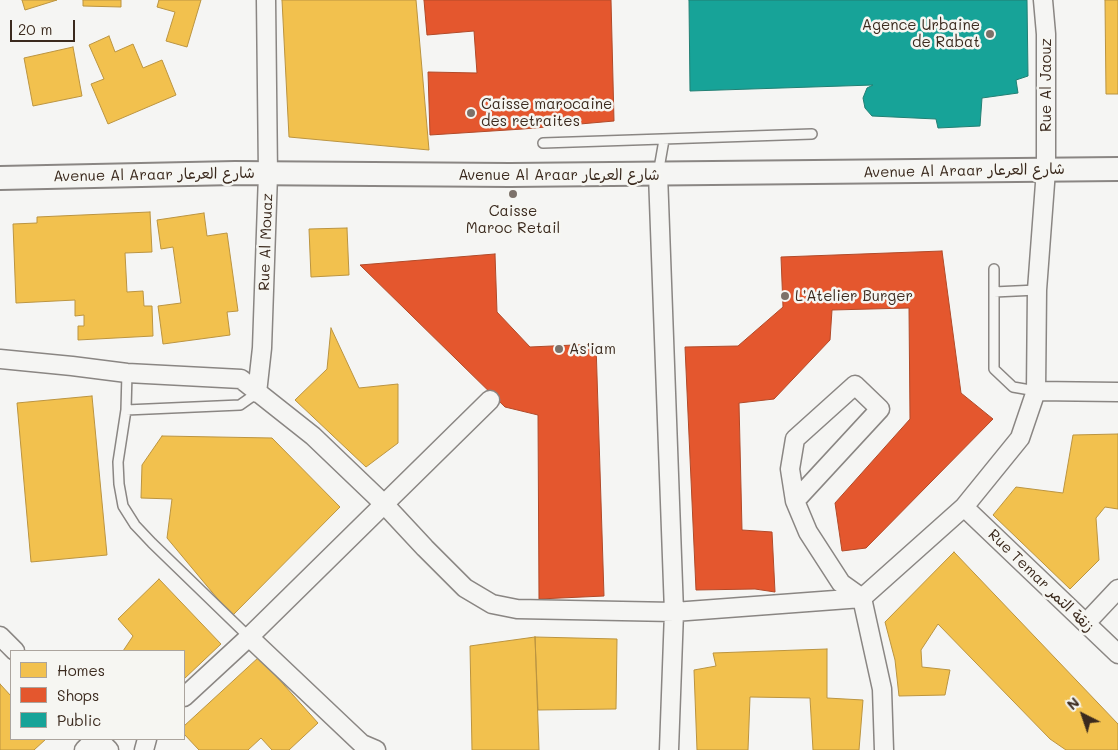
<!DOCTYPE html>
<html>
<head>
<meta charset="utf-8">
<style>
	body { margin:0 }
	#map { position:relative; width:1118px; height:750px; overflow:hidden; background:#f5f5f3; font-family:Mali,sans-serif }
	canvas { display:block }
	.legend { position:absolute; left:10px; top:650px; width:175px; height:90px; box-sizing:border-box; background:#f6f6f2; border:1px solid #aba49d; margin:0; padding:6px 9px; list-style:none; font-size:15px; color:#3b2a1e }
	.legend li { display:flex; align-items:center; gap:10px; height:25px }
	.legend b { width:25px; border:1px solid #aba49d }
	.north { position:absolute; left:1058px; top:690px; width:50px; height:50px; -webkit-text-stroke:4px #f6f6f2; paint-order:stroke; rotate:319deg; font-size:14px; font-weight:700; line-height:20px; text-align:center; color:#3b2a1e }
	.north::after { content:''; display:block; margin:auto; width:18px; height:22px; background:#3b2a1e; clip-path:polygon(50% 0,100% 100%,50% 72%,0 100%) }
	.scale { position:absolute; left:10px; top:20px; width:65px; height:22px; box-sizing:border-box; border:2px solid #3b2a1e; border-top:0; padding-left:6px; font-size:15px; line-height:18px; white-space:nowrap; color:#3b2a1e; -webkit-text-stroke:4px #f6f6f2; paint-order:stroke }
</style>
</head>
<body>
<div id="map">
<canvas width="1118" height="750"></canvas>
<ul class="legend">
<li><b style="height:14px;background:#f2c14e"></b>Homes</li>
<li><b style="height:14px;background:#e4572e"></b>Shops</li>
<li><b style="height:14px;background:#17a398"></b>Public</li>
</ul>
<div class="north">N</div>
<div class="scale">20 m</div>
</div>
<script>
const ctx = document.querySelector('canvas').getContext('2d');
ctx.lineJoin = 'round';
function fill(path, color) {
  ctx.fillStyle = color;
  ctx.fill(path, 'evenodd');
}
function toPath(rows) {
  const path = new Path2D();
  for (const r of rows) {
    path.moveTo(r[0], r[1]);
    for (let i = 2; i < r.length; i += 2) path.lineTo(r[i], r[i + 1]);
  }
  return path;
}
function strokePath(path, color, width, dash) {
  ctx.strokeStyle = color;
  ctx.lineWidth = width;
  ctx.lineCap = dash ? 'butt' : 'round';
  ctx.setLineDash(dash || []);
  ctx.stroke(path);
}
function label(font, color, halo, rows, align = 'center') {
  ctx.font = font + ' Mali,"Playpen Sans Arabic",sans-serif';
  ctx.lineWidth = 5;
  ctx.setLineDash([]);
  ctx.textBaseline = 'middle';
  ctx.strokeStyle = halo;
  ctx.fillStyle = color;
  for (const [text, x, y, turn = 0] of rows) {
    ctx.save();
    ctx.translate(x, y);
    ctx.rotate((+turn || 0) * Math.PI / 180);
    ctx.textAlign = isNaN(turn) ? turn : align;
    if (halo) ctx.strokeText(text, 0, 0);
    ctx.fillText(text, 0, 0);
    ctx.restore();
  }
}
const homes = toPath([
	[22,0,57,0,25,10,22,0],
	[83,0,121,0,121,7,83,6,83,0],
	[159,0,201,0,187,47,166,41,175,12,157,7,159,0],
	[282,0,416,0,429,150,289,137,282,0],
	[1105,0,1118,0,1118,94,1106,94,1105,0],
	[109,36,115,52,133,44,143,68,162,60,176,95,108,124,91,84,104,79,89,45,109,36],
	[73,47,82,96,33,106,24,58,73,47],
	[150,212,152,252,125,253,127,292,143,291,144,306,152,306,153,336,78,340,78,326,84,326,84,315,75,316,75,300,16,303,13,224,37,223,37,217,150,212],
	[204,213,207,236,227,233,238,311,227,312,230,335,163,344,158,306,181,303,173,247,161,249,157,220,204,213],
	[347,228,349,275,311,277,309,229,347,228],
	[331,328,359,388,398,384,398,443,366,467,295,400,327,369,331,328],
	[92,396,107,555,31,562,17,403,92,396],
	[1118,434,1118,509,1105,507,1096,518,1099,560,1070,589,993,515,1016,487,1063,493,1073,435,1118,434],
	[162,436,272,438,340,507,232,616,167,538,172,499,141,498,142,465,162,436],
	[954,552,1118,724,1118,750,1066,750,1050,739,938,624,921,650,922,667,950,670,945,695,899,696,895,660,885,622,954,552],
	[159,579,221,644,184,679,184,651,123,651,133,636,118,619,159,579],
	[535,637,539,750,472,750,470,646,535,637],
	[535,637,617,639,616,709,538,710,535,637],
	[827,649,827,698,863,700,859,750,813,750,810,698,750,697,748,750,697,750,694,670,716,666,713,653,827,649],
	[259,657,318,723,289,750,272,750,261,738,248,750,199,750,184,734,184,726,259,657],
	[0,684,11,696,11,739,46,739,34,750,0,750,0,684]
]);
fill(homes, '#f2c14e');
strokePath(homes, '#bb9440', 1);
const shops = toPath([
	[424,0,611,0,614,121,523,129,430,135,428,72,477,73,474,31,427,35,424,0],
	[942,251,961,393,993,419,866,548,842,551,835,503,910,419,909,308,832,310,830,340,774,399,739,403,742,530,772,532,775,592,755,589,696,590,685,347,738,346,783,307,781,257,942,251],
	[495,254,497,312,530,347,596,344,604,596,539,599,538,415,505,407,360,265,495,254]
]);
fill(shops, '#e4572e');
strokePath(shops, '#b14a29', 1);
const public = toPath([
	[689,0,1027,0,1028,76,1016,80,1018,93,982,98,980,126,938,128,936,119,872,116,865,108,863,98,867,88,873,85,690,91,689,0]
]);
fill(public, '#17a398');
strokePath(public, '#227f73', 1);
const service = toPath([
	[543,143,812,134],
	[658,174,664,140],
	[994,269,994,369,1013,387,1036,391],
	[994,292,1037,290],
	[127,373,126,410,118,462,119,484,123,506,135,525,152,543,249,637],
	[126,410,240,405,257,393]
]);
const minor = toPath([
	[658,174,674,612,669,750],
	[0,359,72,366,127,373,241,379,313,436,384,504,425,548,465,588,492,604,517,609,674,612,862,598,964,507,1020,438,1036,391,1037,290,1046,170,1046,34,1043,0],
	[1036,391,1118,392],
	[257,393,262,348,268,174,266,0],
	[795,501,880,409,855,385,795,439,790,469,795,501,808,532,841,583,862,598,882,689,884,750],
	[964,507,1118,654],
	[1086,623,1118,589],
	[0,636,15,651],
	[249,637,362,744,376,750],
	[184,697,249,637,490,400],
	[98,739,109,750],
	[84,750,95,739],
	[144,750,147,739]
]);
const tertiary = toPath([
	[0,178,235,173,510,175,1118,169]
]);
strokePath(service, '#8a8683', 12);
strokePath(minor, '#8a8683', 21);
strokePath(tertiary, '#8a8683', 26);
strokePath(service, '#f5f5f3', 9);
strokePath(minor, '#f5f5f3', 18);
strokePath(tertiary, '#f5f5f3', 22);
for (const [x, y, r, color] of [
	[990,34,5,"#7c7169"],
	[471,113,5,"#7c7169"],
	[513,194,5,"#7c7169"],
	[785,296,5,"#7c7169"],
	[559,349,5,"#7c7169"]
]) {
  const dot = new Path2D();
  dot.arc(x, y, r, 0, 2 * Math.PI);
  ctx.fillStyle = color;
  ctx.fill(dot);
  strokePath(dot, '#f6f6f2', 2);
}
label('15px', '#3b2a1e', '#f6f6f2', [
	["Agence Urbaine",980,25,"right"],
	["de Rabat",980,42,"right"],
	["Caisse marocaine",481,104],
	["des retraites",481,121],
	["Caisse",513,211,"center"],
	["Maroc Retail",513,228,"center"],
	["L'Atelier Burger",795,296],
	["As'iam",569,349]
], 'left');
label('15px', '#3b2a1e', '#f6f6f2', [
	["Rue Al Jaouz",1046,85,-90],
	["Avenue Al Araar شارع العرعار",964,171,-1],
	["Avenue Al Araar شارع العرعار",154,175,-1],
	["Avenue Al Araar شارع العرعار",559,175],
	["Rue Al Mouaz",266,242,-88],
	["Rue Temar زنقة التمر",1041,581,44]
]);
</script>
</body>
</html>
